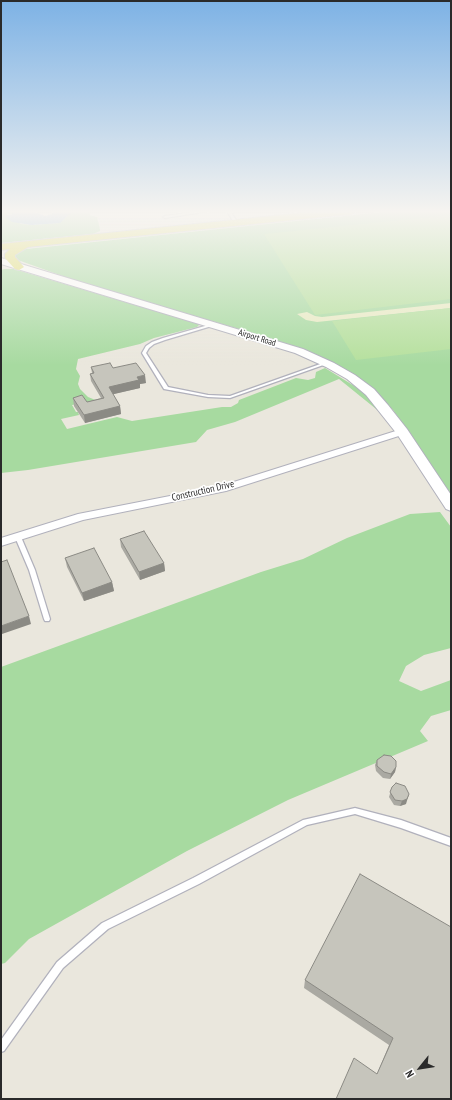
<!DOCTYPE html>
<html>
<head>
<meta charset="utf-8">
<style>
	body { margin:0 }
	#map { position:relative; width:452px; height:1100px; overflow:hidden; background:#eae7dd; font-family:"PT Sans Narrow",sans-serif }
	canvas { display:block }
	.frame { position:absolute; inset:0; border:2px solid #2a2a2a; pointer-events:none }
	.north { position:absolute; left:400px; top:1048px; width:40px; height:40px; -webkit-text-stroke:3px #fff; paint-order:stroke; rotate:240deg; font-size:11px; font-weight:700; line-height:16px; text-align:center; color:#2a2a2a }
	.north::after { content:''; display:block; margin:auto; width:14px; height:18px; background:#2a2a2a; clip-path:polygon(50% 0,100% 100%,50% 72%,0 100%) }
</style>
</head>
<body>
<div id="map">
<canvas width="452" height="1100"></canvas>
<div class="frame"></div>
<div class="north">N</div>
</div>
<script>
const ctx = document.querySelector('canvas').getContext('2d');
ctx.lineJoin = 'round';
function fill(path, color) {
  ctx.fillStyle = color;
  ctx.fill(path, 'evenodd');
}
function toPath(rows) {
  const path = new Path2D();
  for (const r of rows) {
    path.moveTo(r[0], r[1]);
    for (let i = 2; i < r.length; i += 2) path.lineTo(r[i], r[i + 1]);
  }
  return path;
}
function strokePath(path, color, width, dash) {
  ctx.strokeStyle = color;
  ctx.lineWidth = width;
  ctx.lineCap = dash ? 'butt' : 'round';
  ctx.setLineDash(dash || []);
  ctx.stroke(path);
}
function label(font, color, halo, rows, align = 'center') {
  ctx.font = font + ' "PT Sans Narrow",sans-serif';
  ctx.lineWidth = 3.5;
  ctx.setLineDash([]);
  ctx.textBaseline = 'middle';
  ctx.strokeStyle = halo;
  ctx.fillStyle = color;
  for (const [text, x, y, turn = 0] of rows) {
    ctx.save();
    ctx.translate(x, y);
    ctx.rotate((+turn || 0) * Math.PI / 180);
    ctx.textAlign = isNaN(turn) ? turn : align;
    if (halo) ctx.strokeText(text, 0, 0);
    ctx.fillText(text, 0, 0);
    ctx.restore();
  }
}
fill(toPath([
	[1,211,13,211,12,214,7,214,21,224,31,225,59,223,73,211,88,211,90,215,97,217,100,229,100,231,93,234,1,243],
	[392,211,451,211,451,496,412,436,393,410,377,393,298,348,256,334,82,283,15,259,15,254,26,249],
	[4,269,14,269,196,323,199,325,197,327,154,338,140,344,78,359,76,369,80,376,78,384,80,389,88,397,98,401,72,405,76,412,78,412,79,415,61,419,67,429,117,417,132,421,222,407,231,407,238,403,239,400,296,378,308,380,315,378,316,372,325,368,356,387,368,397,381,413,339,379,235,422,207,430,196,442,28,470,1,473,1,270],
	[440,512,451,527,451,648,424,655,406,666,399,681,421,691,451,680,451,710,431,716,420,731,428,741,288,800,187,851,29,939,5,963,1,964,1,667,261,572,303,559,347,538,410,514]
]), '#a7daa0');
fill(toPath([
	[451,303,451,308,317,322,306,320,297,314,307,312,315,316,322,317]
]), '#e9ebc4');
fill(toPath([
	[451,215,451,299,315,315,264,234],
	[451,308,451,349,356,360,332,321]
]), '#b5e09d');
fill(toPath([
	[13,211,33,211,45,216,52,214,53,211,73,211,60,223,31,225,12,222,4,216,12,214]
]), '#7cb0e0');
const service = toPath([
	[200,211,209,211,165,218,163,217,165,216,200,211],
	[227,211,230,211,238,223,237,224,235,224,227,211],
	[288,211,291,211,293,218,291,218,288,211],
	[212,324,215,325,165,340,154,344,149,348,146,353,168,387,208,395,230,396,326,362,328,362,329,363,230,398,208,397,164,389,142,353,146,346,152,342,163,338,212,324],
	[18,535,21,537,35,570,50,619,49,621,45,621,44,619,29,570,15,537,18,535],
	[355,808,401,820,451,838,451,846,401,828,355,814,307,825,199,884,108,929,63,968,4,1051,1,1052,1,1040,57,962,102,923,193,878,303,820,355,808]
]);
const minor = toPath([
	[402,429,407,432,405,434,226,491,83,520,1,546,1,538,78,514,221,486,402,429]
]);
const secondary = toPath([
	[1,258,303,349,334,363,355,375,374,389,388,405,407,429,451,495,451,511,446,509,397,434,366,395,347,379,326,367,295,353,1,264,1,258]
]);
const primary = toPath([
	[320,211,356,211,351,214,28,247,15,255,15,257,24,267,19,270,15,269,5,258,5,254,10,249,1,250,1,244,320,211]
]);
strokePath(service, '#b1b1bc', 2.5);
strokePath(minor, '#b1b1bc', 2);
strokePath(secondary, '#b1b1bc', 2);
strokePath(primary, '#c8c8c8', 2);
fill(service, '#fff');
fill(minor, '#fff');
fill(secondary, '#fff');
fill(primary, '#e0de6d');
fill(toPath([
	[91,367,113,368,146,383,140,384,140,388,113,394,120,406,121,414,85,423,74,406,73,398,87,402,101,398,91,381,90,374,92,373],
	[120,539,164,563,165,571,140,580,121,547],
	[65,558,112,582,114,591,84,601,67,567],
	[377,760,396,767,395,772,390,779,383,778,376,771,375,765],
	[392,787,406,804,400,806,394,805,389,797],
	[451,927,451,1099,377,1074,389,1045,304,988,305,980]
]), '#aaa9a2');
fill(toPath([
	[145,375,146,383,140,384,140,388,110,395,109,387,137,377],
	[120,406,121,414,85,423,84,415],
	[164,563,165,571,140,580,139,572],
	[112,582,114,591,84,601,82,593],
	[29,616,31,624,2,634,1,632,1,626],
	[396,767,395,772,390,779,391,774],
	[409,794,406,804,400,806,402,801]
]), '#8b8a84');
const building = toPath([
	[110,363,113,368,136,363,145,375,137,377,139,380,109,387,120,406,84,415,73,398,82,395,87,402,104,398,90,374,94,373,91,367,110,363],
	[144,531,164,563,139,572,120,539,144,531],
	[94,548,112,582,82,593,65,558,94,548],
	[7,560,29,616,1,626,1,562,7,560],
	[384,755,391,756,396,761,396,767,391,774,384,772,377,766,377,760,384,755],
	[396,783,405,786,409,794,407,799,402,801,395,800,390,792,392,787,396,783],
	[360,874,451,927,451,1099,336,1099,354,1058,377,1074,393,1038,305,980,360,874]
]);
fill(building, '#c6c5bc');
strokePath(building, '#8b8a84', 1);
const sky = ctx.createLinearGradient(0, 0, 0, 365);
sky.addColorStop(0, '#7db2e5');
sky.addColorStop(0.58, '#f6f4f0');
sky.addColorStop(1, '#f6f4f000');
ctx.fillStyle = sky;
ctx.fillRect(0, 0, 452, 365);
label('9px', '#2a2a2a', '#fff', [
	["Airport Road",257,338,17]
]);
label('10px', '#2a2a2a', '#fff', [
	["Construction Drive",203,491,-13]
]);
</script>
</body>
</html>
